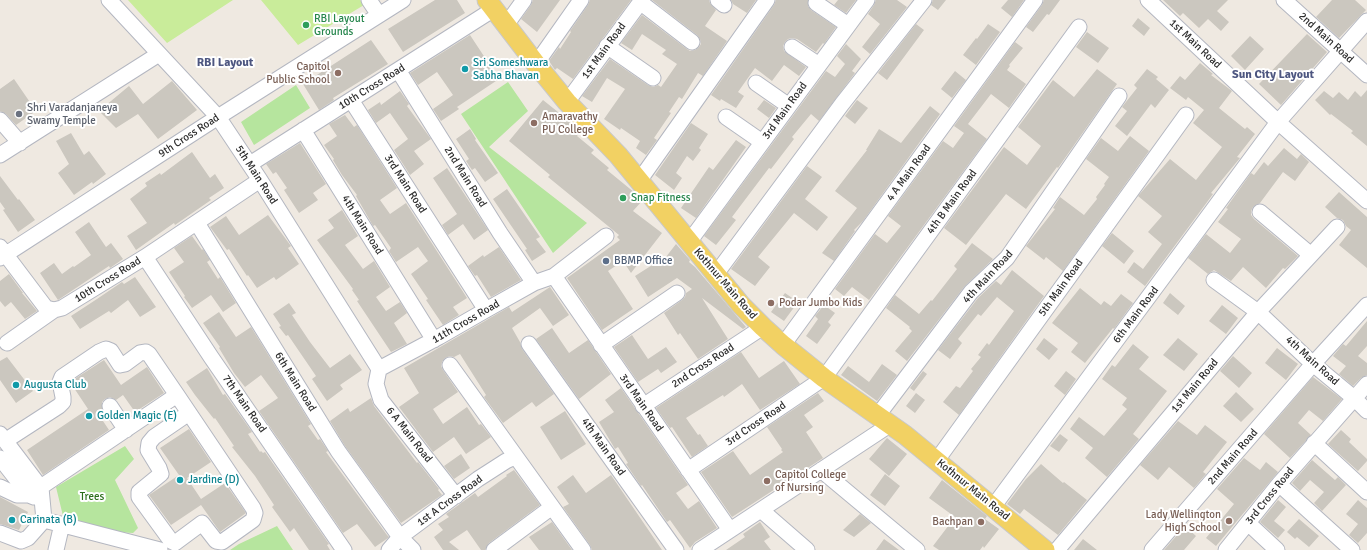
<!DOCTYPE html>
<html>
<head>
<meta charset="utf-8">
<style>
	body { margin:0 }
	canvas { display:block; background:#efe9e1 }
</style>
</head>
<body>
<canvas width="1367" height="550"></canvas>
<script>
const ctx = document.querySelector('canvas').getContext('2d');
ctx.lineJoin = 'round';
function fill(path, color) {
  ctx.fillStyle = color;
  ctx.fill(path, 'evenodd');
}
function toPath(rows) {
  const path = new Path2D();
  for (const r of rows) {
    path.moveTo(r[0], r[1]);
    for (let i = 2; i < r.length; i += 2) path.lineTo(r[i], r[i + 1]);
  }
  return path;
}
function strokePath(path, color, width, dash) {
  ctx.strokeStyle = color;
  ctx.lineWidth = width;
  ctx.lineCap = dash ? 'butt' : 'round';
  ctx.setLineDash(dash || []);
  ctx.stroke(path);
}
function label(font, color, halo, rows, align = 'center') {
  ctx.font = font + ' Signika,sans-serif';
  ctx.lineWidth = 4;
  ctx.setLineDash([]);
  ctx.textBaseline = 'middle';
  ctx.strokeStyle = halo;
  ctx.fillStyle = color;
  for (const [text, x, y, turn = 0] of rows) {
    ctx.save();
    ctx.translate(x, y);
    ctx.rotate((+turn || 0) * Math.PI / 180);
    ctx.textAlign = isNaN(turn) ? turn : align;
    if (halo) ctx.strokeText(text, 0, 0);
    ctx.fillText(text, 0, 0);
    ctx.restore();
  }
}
fill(toPath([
	[508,82,528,111,489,147,587,223,553,253,461,114],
	[296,85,310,108,254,145,241,122],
	[125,446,134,459,115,480,138,528,133,533,103,531,63,516,56,487],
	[277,526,293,550,230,550,239,544]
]), '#b6e59e');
fill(toPath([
	[128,0,233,0,167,43],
	[261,0,360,0,364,5,298,45]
]), '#c9ec9a');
fill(toPath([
	[435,0,457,0,465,13,403,52,388,29],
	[533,0,560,0,537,32,521,19,531,5],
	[590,0,631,0,573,79,557,68,555,70,549,61,559,47,560,49,571,32,570,31,588,5],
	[652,0,709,0,710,3,716,10,705,26,727,41,703,76,698,73,682,99,679,97,669,112,671,113,654,138,657,140,646,155,636,148,640,141,621,128,620,130,604,119,625,89,607,78,592,102,582,96,610,59,648,85,653,87,658,85,661,87,677,64,662,54,666,50,642,34,632,50,621,43,642,15,687,49,690,51,695,50,699,47,701,44,700,39,697,35],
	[731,0,756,0,747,13,733,4],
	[776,0,808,0,808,6,811,10,836,27,824,44,823,43,816,52,797,39,792,38,788,39,785,42,783,46,784,51,806,67,799,76,784,65,772,81,755,68,738,92,744,96,736,108,721,99,720,101,711,95,774,5],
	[838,0,856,0,846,13,834,5],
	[876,0,897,0,907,7,870,54,862,47,880,24,868,14,874,5],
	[933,0,946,0,938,10,931,5],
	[1008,0,1024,0,1012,17,1001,8],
	[1044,0,1060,0,1049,15,1047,14,1033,32,1026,27,1042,5],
	[1163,0,1228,0,1217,11,1229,22,1221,31,1208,19,1199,28,1183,13,1180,16],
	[1332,0,1355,0,1366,10,1339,38,1316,17],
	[1138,18,1150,28,1144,36,1132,26],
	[916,24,924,30,887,80,878,73],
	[988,24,1000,32,976,65,963,55,976,38,977,39],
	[1087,32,1109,48,1098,63,1076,47],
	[1307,34,1327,52,1281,105,1259,84],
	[470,35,499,79,457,107,459,109,441,121,433,109,453,95,437,72,418,85,410,73],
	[1250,36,1264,49,1245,70,1231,56],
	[371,40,388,64,333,98,334,100,319,110,303,84],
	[1015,42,1023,48,1009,65,1010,66,1007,70,1026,84,1009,108,991,94,968,124,987,139,869,300,852,287,844,296,835,289,875,234,887,243,901,226,888,216,943,141,953,148,964,133,954,126],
	[846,44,861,59,852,71,855,73,819,121,811,114,792,137,794,139,771,169,769,168,732,217,736,220,716,245,704,236,826,71,835,77,845,64,837,56],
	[1200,63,1213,74,1211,75,1232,91,1219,108,1245,129,1247,127,1255,134,1237,157,1240,158,1211,193,1213,194,1145,286,1127,272,1134,262,1143,269,1162,244,1148,232,1162,216,1138,196,1170,159,1196,180,1222,147,1193,123,1204,110,1188,97,1186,100,1170,88,1180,76,1185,80],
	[1097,69,1117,84,1058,168,1057,167,1026,209,1006,194,966,245,944,228,1004,147,1027,165,1041,146,1018,127,1053,80,1074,97],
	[1147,69,1158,77,1156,79,1169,90,1155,108,1151,104,1127,136,1115,126,1127,111,1122,107,1137,88,1134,85],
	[955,71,966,80,952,98,941,89],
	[14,79,36,111,16,125,6,114,0,111,0,89],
	[172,81,197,110,158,139,138,114,116,128,99,111,129,86,143,104],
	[1367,90,1367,146,1351,133,1353,131,1331,114,1330,115,1315,100,1324,91,1333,98,1339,92,1348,100,1355,91,1361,97],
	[400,91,409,104,407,106,431,139,414,151,424,164,410,175,394,150,408,139,390,113,376,123,368,110,380,102,381,105],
	[543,100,573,124,580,132,577,136,594,150,591,153,609,168,607,170,635,193,642,201,633,211,662,233,631,273,623,261,608,271,633,309,602,330,567,278,620,240,617,237,619,235,548,177,550,175,509,141],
	[764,100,776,108,769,118,757,109],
	[857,100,868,108,855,124,845,116],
	[930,106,940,114,863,221,854,230,855,231,834,261,822,253,857,208,835,191,867,150,866,150,879,129,901,143],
	[345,115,354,127,357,125,397,188,380,200,390,214,406,203,467,298,453,307,459,315,443,325,426,300,428,299,411,274,428,261,418,247,396,262,389,251,391,248,375,225,373,226,356,196,357,195,342,175,333,160,334,159,324,145,337,136,329,124],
	[691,123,708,134,699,148,701,150,693,161,687,156,676,173,682,178,674,190,655,175],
	[470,129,476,139,475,140,498,173,485,182,475,168,472,170,466,161,469,159,456,139],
	[71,133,84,155,89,151,106,174,93,184,92,182,74,195,58,173,69,164,56,141],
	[1130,136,1149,151,1063,271,1046,257,1044,260,1026,246,1055,209,1053,208,1060,197,1084,215,1097,199,1096,197,1105,185,1104,184,1109,177,1086,159,1101,138,1118,151],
	[736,140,746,147,696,218,681,208,709,167,713,170],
	[300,143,326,184,313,193,318,200,299,213,284,190,287,188,276,172,273,174,266,164],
	[1284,148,1297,159,1301,154,1309,162,1295,181,1283,172,1260,203,1253,207,1251,211,1251,215,1254,219,1298,256,1285,269,1283,268,1266,288,1243,267,1231,281,1214,270,1208,274,1188,258,1206,234,1230,253,1241,239,1218,222,1228,209,1226,208,1251,173,1254,175,1264,162,1268,166],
	[192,152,210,178,215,174,224,188,209,198,211,200,175,225,174,223,136,250,127,236,147,223,130,199,147,186,145,183,160,173,161,175],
	[807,166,822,177,805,199,828,217,817,231,794,213,758,257,770,267,755,286,731,269],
	[447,168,465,195,488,230,474,240,463,224,448,235,442,225,457,214,433,178],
	[0,176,18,200,19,199,35,220,18,232,3,210,5,209,0,202],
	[507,189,540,237,536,239,546,252,532,261,525,250,527,249,493,199],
	[1339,192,1367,217,1367,268,1339,245,1351,230,1346,226,1343,220,1337,218,1325,207],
	[342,210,358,236,345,245,363,269,374,261,390,287,376,297,386,311,400,302,407,313,394,323,407,344,391,352,357,301,359,300,352,290,353,289,317,240,334,228,328,220],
	[268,215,291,246,288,248,299,264,276,280,274,277,257,288,248,275,247,276,229,249,227,250,210,227,226,216,239,235],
	[89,222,106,247,111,243,123,259,110,268,109,266,58,300,40,273,54,263,62,274,73,266,74,267,91,255,75,232],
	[1112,233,1134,251,1124,264,1102,246],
	[192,236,202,250,203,249,210,260,207,262,218,279,220,277,236,303,223,312,211,295,192,308,184,297,185,296,169,272,184,262,174,248],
	[972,243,993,259,964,287,907,361,895,351,912,331,909,328,910,327,886,308,895,295,919,314,931,300,932,301,957,269,954,266],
	[676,244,690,260,689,262,695,267,746,327,743,329,702,298,728,339,698,359,680,333,678,335,664,313,682,300,685,297,686,293,692,289,677,278,648,297,635,276,657,262,659,266],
	[499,247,521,280,491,297,477,275,475,276,468,266,483,255,484,257],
	[1012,270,1044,296,959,415,943,402,956,386,960,388,973,371,971,369,981,357,978,355,987,343,989,345,1014,311,997,297,981,316,978,314,958,339,962,343,950,359,938,350,978,298,996,281,1001,285],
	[9,274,23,293,22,293,37,311,25,319,11,302,5,307,0,301,0,281],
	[135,277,156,307,140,317,128,300,111,313,109,311,80,329,71,316,97,299,122,282,124,284],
	[550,287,569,315,553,326,540,308,512,328,520,342,522,349,554,394,536,407,532,402,503,423,484,397,486,395,460,354,454,357,450,356,445,358,442,362,441,366,443,370,458,392,433,409,443,424,467,407,479,425,481,424,491,437,466,454,454,437,433,452,399,407,419,393,404,368,509,307,512,312],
	[1080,288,1101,305,1104,301,1111,306,1121,294,1133,303,1114,329,1113,328,1085,363,1071,352,1078,343,1052,323],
	[785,293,798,302,784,321,771,312],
	[1170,293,1185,306,1178,315,1163,303],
	[289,303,296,313,292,315,310,342,330,368,350,354,362,370,340,385,343,389,327,401,312,379,316,376,288,335,286,336,279,327,281,326,273,314],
	[824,305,835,313,828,322,831,325,817,344,806,336,818,319,815,316],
	[1222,305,1238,318,1226,334,1209,321],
	[219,312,236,337,251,327,311,424,308,426,318,440,320,439,328,451,326,452,387,535,389,537,388,538,375,547,357,524,343,533,259,411,278,398,261,375,245,387,234,373,219,348,220,347,203,323],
	[1367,321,1367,346,1358,356,1367,363,1367,375,1361,378,1353,386,1339,374,1346,366,1333,356,1343,344,1346,346],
	[552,328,569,353,588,340,611,374,579,399,536,339],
	[632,335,648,359,666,347,677,362,661,373,658,369,638,382,614,347],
	[1044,338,1058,349,1049,360,1036,349],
	[1178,338,1198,354,1184,371,1163,355],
	[1133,344,1149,357,1139,369,1167,391,1133,434,1139,439,1107,477,1085,458,1093,448,1070,429,1079,417,1104,436,1127,409,1122,405,1127,398,1102,379,1112,365,1115,367],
	[1277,348,1298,364,1286,380,1265,363],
	[741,352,759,378,784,361,800,384,760,410,742,384,724,397,723,395,686,418,698,435,700,434,708,446,692,457,672,427,670,428,656,408],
	[1233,356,1252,373,1239,388,1220,371],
	[7,357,33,391,16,403,0,380,0,361],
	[104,360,121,385,147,367,164,393,135,412,123,395,116,400,110,397,105,399,102,402,102,409,97,412,109,430,43,475,27,450,88,409,70,382],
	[882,364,897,375,877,401,841,375,848,366,869,382],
	[207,368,223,395,225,394,252,432,248,434,260,452,261,451,263,453,265,452,329,544,327,545,330,550,309,550,294,528,290,532,272,507,274,505,255,476,232,447,234,446,215,418,214,419,195,395,186,382],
	[923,371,927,374,914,391,910,388],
	[1066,371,1076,379,1065,395,1054,386],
	[1313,377,1342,399,1323,421,1309,410,1298,423,1311,435,1290,458,1264,434],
	[621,388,688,485,676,493,688,509,699,501,717,528,695,542,690,548,670,520,667,522,642,485,641,486,626,464,628,463,618,447,615,449,599,422,614,412,605,400],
	[1236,392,1254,409,1241,422,1223,406],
	[818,393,824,401,804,415,813,427,806,432,823,458,732,517,701,472,733,451,750,475,783,452,781,450,782,449,767,427],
	[916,393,925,400,915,413,906,406],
	[371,398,374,406,417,463,418,462,439,489,438,490,442,495,401,523,345,446,330,421,348,408,350,412],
	[565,411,586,444,561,460,540,427],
	[1178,421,1197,435,1205,425,1227,442,1203,472,1206,474,1194,488,1169,467,1158,480,1140,465],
	[189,429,211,462,187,478,201,499,225,483,246,513,220,532,201,505,171,525,149,495,179,475,160,448],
	[1341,430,1351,439,1349,442,1367,459,1367,461,1358,471,1328,444],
	[1060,434,1068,440,1059,452,1050,446],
	[887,438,907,454,889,476,869,459],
	[461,454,470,468,454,479,444,466],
	[1244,458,1260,470,1266,462,1278,472,1216,546,1206,538,1234,504,1217,489],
	[1312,460,1335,480,1338,477,1346,485,1322,511,1314,503,1324,492,1310,480,1300,491,1292,483],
	[1041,464,1063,483,1064,482,1087,500,1058,535,1024,509,1020,514,1007,504,1026,479],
	[514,470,540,505,489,543,485,550,481,550,467,530,449,542,459,550,443,550,434,537,443,530,438,524,449,517,446,514,475,493,478,497,507,476,506,475],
	[885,474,900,486,885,506,870,495],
	[573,475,586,493,611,475,662,550,592,550,590,545,563,507,569,504,557,487],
	[942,480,987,516,985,519,999,529,984,548,983,546,980,550,939,550,933,546,955,517,929,498],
	[0,497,28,512,19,530,0,524],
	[1278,500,1286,507,1274,521,1285,530,1278,538,1260,522],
	[1358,500,1367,508,1367,533,1358,543,1349,535,1358,524,1346,514],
	[860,514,871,523,854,537,843,530],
	[1299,519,1319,536,1309,547,1297,537,1295,539,1287,532],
	[552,522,572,550,539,550,529,537],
	[760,522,770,537,764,541,771,550,726,550,745,537,743,534],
	[1185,526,1196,536,1184,550,1164,550],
	[884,539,899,550,876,550],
	[1083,539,1097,550,1074,550]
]), '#cbc7bf');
const minor = toPath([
	[109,0,218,117,260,180,379,369],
	[369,0,379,15],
	[718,0,724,5],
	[1148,0,1278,122,1367,201],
	[1284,0,1367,75],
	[640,2,692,42],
	[816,3,848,25],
	[506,25,524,0],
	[607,46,653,78],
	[792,47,819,65],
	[536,64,581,0],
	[398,70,500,233,534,283],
	[756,83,789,106],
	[351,100,486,310],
	[567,102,642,0],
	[726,117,762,142],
	[0,120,20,143],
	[303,130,434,340],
	[0,155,159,54],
	[250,164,494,9],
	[639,181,767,0],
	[1260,212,1311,255],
	[197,223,338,451,400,537,413,550],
	[689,242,867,0],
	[0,247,46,308,54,310],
	[145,257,211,357,344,550],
	[0,258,218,117,403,0],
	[716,274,842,104,924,0],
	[554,276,730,530],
	[1214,280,1258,312,1313,364,1354,398,1367,411],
	[7,343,54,310,62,308,145,257,260,180],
	[529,344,676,550],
	[601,345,677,293],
	[783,345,1035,0],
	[450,365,583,550],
	[379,369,439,337,486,310,534,283,554,276,606,236],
	[379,369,376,384,381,400,456,496],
	[110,406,126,430],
	[643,406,763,327],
	[878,415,971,292,1007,258,1119,96],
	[0,434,41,488,44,520,160,550],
	[5,441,59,406,63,402,63,397,60,382,62,377,99,352,106,349,111,351,120,365,125,364,140,353,146,352,149,354,177,395,253,508,255,513,253,520,222,542,216,541,202,523,175,543,171,541,139,497,139,492,161,474,159,468,148,450,149,443,154,437,189,413],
	[1314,443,1367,492],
	[0,458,29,495,34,497],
	[937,460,1186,115],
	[688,470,824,378,1079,27],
	[821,470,917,550],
	[1279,484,1352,550],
	[0,487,17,495,29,495,177,395],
	[993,507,1278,122,1367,21],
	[761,510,807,550],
	[1248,523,1277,550],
	[0,533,21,541,28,538,44,520],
	[56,550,62,524],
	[389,550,400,537,478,479,506,461,515,457],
	[494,550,552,507],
	[700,550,891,424],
	[1057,550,1258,312,1337,227],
	[1152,550,1313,364,1367,305],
	[1226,550,1279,484,1367,384]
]);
const major = toPath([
	[487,0,536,64,567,102,618,155,741,305,763,327,783,345,824,378,905,435,1045,550]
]);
strokePath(minor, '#b4b7c1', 17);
strokePath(major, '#c9c9c9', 21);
strokePath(minor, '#fff', 15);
strokePath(major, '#f2d163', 19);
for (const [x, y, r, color] of [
	[306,25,4,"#2e9e5b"],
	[465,69,4,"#0f9aa8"],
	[338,73,4,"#8d6e63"],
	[19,114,4,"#6b7280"],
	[534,123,4,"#8d6e63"],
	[623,198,4,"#2e9e5b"],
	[606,261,4,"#5c6f8a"],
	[771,303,4,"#8d6e63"],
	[16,385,4,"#0f9aa8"],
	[89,416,4,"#0f9aa8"],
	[180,480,4,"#0f9aa8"],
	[767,481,4,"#8d6e63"],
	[12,520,4,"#0f9aa8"],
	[1229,521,4,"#8d6e63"],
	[981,522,4,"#8d6e63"]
]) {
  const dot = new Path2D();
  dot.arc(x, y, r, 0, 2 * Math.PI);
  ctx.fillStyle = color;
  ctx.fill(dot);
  strokePath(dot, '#fff', 1.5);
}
label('11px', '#27864d', '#fff', [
	["RBI Layout",314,19],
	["Grounds",314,32],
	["Snap Fitness",631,198]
], 'left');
label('11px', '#2e2e2e', '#fff', [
	["2nd Main Road",1326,38,42],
	["1st Main Road",1195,44,43],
	["1st Main Road",604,51,-54],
	["10th Cross Road",372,87,-32],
	["3rd Main Road",785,111,-54],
	["9th Cross Road",189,136,-33],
	["4 A Main Road",909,173,-54],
	["5th Main Road",256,175,57],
	["2nd Main Road",465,177,58],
	["3rd Main Road",405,184,57],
	["4th B Main Road",952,202,-54],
	["4th Main Road",362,225,58],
	["4th Main Road",988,277,-47],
	["10th Cross Road",108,280,-32],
	["Kothnur Main Road",725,284,49],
	["5th Main Road",1061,288,-54],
	["6th Main Road",1136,315,-53],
	["11th Cross Road",466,322,-30],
	["4th Main Road",1312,361,42],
	["2nd Cross Road",703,366,-33],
	["6th Main Road",295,382,58],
	["1st Main Road",1195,386,-50],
	["3rd Main Road",641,403,55],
	["7th Main Road",244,404,55],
	["3rd Cross Road",756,424,-34],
	["6 A Main Road",409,435,52],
	["4th Main Road",603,447,55],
	["2nd Main Road",1233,457,-49],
	["Kothnur Main Road",973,490,39],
	["3rd Cross Road",1270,496,-51],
	["1st A Cross Road",450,501,-36]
]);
label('11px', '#0d838f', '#fff', [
	["Sri Someshwara",473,63],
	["Sabha Bhavan",473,76],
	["Augusta Club",24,385],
	["Golden Magic (E)",97,416],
	["Jardine (D)",188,480],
	["Carinata (B)",20,520]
], 'left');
label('11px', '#785e54', '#fff', [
	["Capitol",330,67],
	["Public School",330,80],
	["Amaravathy",542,117,"left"],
	["PU College",542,130,"left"],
	["Podar Jumbo Kids",779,303,"left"],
	["Capitol College",775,475,"left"],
	["of Nursing",775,488,"left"],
	["Lady Wellington",1221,515],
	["High School",1221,528],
	["Bachpan",973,522]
], 'right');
label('11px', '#5b616d', '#fff', [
	["Shri Varadanjaneya",27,108],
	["Swamy Temple",27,121]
], 'left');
label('11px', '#4e5e75', '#fff', [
	["BBMP Office",614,261]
], 'left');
label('11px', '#2c6e1b', '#fff', [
	["Trees",92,497]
]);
label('bold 12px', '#4d5680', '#fff', [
	["RBI Layout",225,63],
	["Sun City Layout",1273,75]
]);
</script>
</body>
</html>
